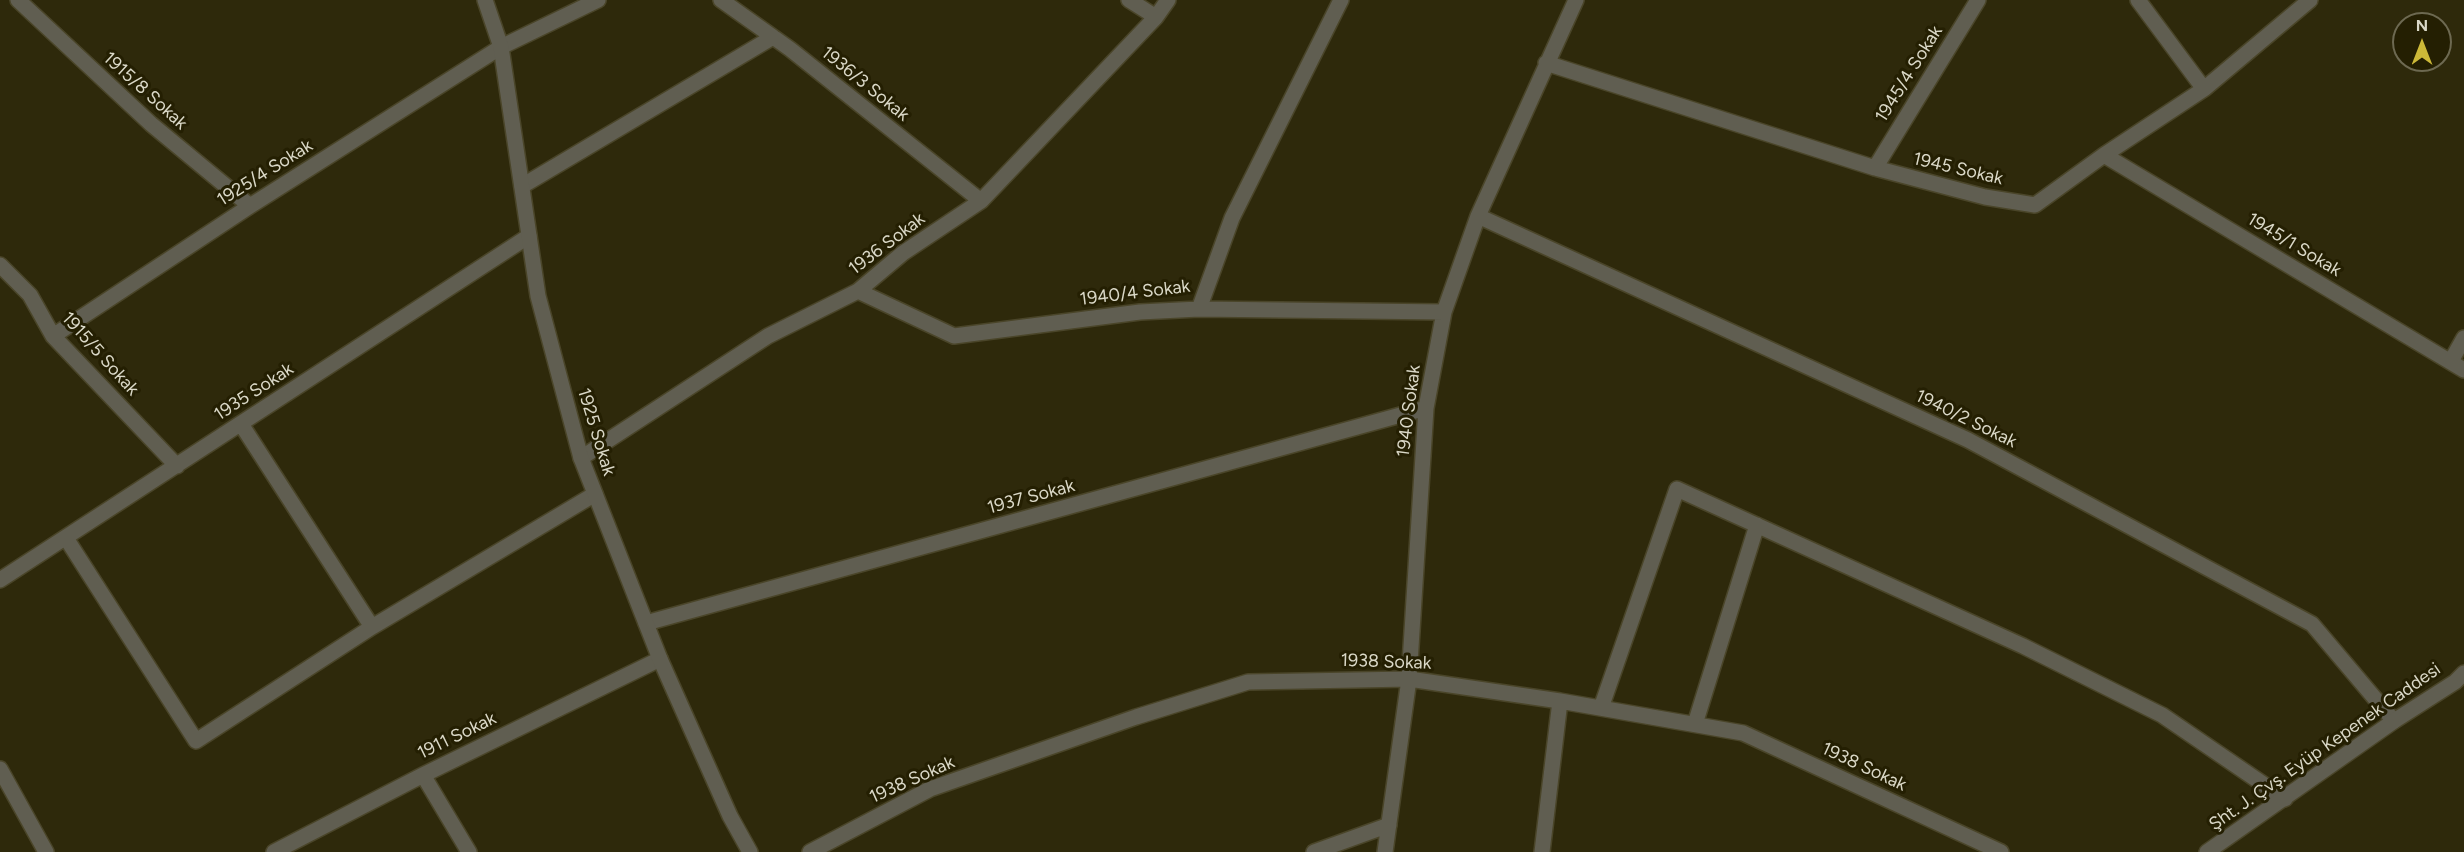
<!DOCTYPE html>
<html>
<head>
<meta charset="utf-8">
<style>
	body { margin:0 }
	#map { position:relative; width:2464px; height:852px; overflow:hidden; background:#2e290b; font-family:Figtree,sans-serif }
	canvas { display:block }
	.north { position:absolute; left:2392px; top:12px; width:60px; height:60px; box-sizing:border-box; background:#241f02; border:2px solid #6d6951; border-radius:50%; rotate:0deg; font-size:16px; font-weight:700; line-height:24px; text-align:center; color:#dad8c7 }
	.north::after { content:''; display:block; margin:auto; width:21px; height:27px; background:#cdb938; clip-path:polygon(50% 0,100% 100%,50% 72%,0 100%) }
</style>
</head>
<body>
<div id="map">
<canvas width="2464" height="852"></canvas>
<div class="north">N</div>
</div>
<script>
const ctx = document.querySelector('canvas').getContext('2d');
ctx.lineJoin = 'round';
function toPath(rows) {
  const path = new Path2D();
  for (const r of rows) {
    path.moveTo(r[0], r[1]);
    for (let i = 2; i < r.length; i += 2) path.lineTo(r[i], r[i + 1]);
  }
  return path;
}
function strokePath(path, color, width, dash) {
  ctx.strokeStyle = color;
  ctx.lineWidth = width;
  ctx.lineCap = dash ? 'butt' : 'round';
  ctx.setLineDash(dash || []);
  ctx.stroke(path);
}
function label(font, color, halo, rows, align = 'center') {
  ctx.font = font + ' Figtree,sans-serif';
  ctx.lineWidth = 6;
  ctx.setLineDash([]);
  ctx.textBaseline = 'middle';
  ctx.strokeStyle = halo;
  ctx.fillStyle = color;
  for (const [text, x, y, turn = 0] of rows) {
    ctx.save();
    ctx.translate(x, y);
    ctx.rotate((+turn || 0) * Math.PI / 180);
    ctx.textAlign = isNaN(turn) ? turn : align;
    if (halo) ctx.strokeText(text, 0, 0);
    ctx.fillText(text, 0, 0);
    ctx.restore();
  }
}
const minor = toPath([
	[18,0,151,124,250,206],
	[721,0,790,49,981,201],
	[1129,0,1156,17],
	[2138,0,2204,89],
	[1546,63,1875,168,1985,197,2035,205,2104,155,2204,89,2310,0],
	[2104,155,2464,370],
	[1875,168,1978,0],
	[522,186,773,37],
	[1478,216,1968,440,2312,624,2394,721],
	[0,265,30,295,53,336,177,466],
	[858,291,954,336,1140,312,1199,309,1232,218,1341,0],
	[1199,309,1444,312],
	[53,336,250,206,501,47,598,0],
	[2451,361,2464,338],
	[241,424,372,627],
	[581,458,768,336,858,291,903,253,981,201,1156,17,1168,0],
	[66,538,196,741,372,627,595,494],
	[0,580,529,236],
	[646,623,1426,408],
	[1601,708,1677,489,2023,646,2162,715,2285,799],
	[1695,724,1757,525],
	[0,769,46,852],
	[423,775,469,852],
	[274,852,423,775,660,659],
	[810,852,930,789,1136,717,1248,682,1409,679,1560,701,1743,733,2001,852],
	[1314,852,1389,825],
	[1385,852,1409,679,1426,408,1444,312,1478,216,1576,0],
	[1542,852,1560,701]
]);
const tertiary = toPath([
	[485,0,501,47,538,296,581,458,660,659,730,816,750,852],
	[2207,852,2394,721,2455,682,2464,673]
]);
strokePath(minor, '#4a4529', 18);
strokePath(tertiary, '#4a4529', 18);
strokePath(minor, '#605e51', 15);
strokePath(tertiary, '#605e51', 15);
label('18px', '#dad8c7', '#241f02', [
	["1945/4 Sokak",1909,74,-58],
	["1936/3 Sokak",865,84,39],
	["1915/8 Sokak",145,91,42],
	["1945 Sokak",1958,169,13],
	["1925/4 Sokak",265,173,-32],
	["1936 Sokak",887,244,-37],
	["1945/1 Sokak",2294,245,31],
	["1940/4 Sokak",1135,293,-7],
	["1915/5 Sokak",100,354,48],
	["1935 Sokak",254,392,-33],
	["1940 Sokak",1409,411,-83],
	["1940/2 Sokak",1966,419,26],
	["1925 Sokak",596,432,73],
	["1937 Sokak",1031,497,-15],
	["1938 Sokak",1386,662,2],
	["1911 Sokak",457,736,-26],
	["Şht. J. Çvş. Eyüp Kepenek Caddesi",2325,747,-35],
	["1938 Sokak",1864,767,25],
	["1938 Sokak",912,780,-24]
]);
</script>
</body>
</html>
